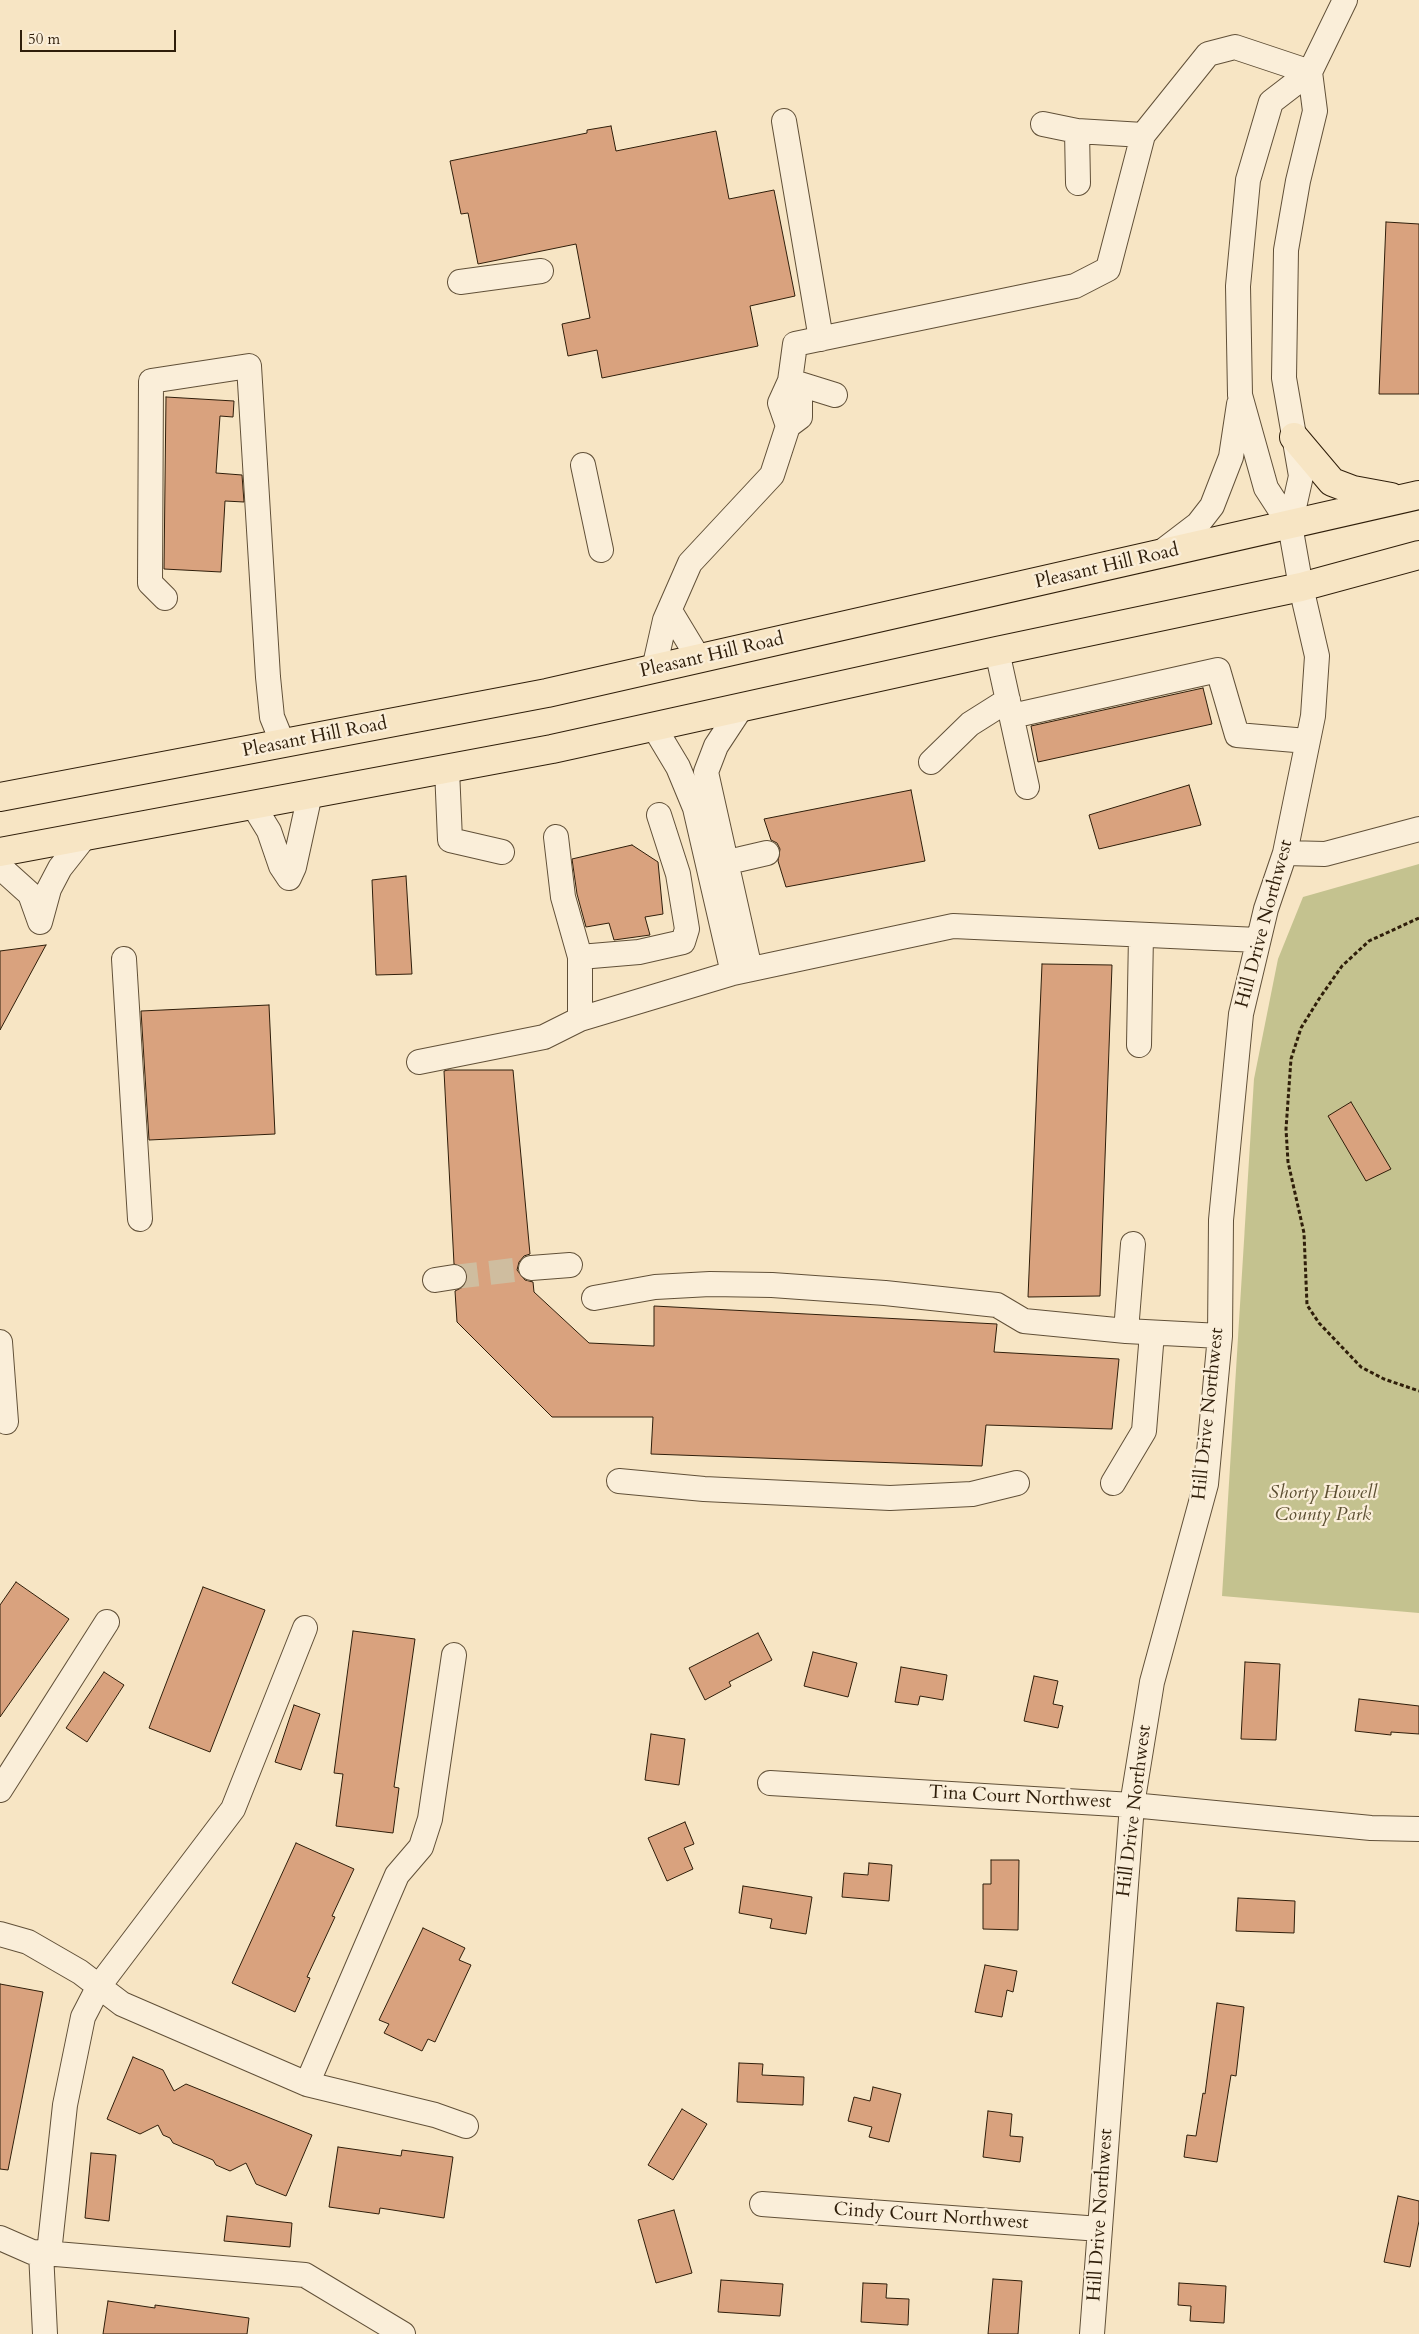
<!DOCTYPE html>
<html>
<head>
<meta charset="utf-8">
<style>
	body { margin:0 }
	#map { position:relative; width:1419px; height:2334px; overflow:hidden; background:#f7e5c4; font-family:Cardo,serif }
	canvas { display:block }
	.scale { position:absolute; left:20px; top:30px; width:156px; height:22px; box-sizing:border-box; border:2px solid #2f1e0a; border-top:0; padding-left:6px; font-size:15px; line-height:18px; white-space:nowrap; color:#2f1e0a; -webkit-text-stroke:4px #faeed9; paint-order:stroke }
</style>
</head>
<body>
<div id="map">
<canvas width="1419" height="2334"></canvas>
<div class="scale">50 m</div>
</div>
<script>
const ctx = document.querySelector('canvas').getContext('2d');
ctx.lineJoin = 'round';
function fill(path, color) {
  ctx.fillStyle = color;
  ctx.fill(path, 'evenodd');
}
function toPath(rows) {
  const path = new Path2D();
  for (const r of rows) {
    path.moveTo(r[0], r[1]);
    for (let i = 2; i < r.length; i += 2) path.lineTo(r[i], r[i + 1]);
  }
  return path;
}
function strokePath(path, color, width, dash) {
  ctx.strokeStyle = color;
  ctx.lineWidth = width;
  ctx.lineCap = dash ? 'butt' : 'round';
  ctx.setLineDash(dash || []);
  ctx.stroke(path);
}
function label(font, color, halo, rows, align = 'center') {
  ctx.font = font + ' Cardo,serif';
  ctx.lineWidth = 4.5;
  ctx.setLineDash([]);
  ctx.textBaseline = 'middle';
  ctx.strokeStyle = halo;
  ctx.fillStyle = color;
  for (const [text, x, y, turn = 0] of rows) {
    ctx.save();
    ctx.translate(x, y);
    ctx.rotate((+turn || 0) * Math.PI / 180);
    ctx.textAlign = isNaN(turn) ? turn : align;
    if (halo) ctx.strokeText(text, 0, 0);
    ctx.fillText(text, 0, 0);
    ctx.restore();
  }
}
fill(toPath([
	[1419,864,1419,1613,1222,1596,1254,1079,1278,959,1303,897]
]), '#c4c28f');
const building = toPath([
	[611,126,616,151,716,131,729,199,774,190,795,296,750,306,758,346,602,378,597,350,568,356,562,324,590,318,576,244,478,264,468,213,461,214,450,161,587,133,587,130,611,126],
	[1386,222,1419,224,1419,394,1379,394,1386,222],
	[166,397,234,401,233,417,220,416,216,473,242,475,244,502,225,501,221,572,164,569,166,397],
	[1203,688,1212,724,1038,762,1031,726,1203,688],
	[1189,785,1201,825,1099,849,1089,815,1189,785],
	[911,790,925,861,786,887,778,861,780,849,777,843,771,840,764,819,911,790],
	[632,845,658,862,663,914,645,917,650,935,614,940,609,923,586,927,577,894,572,859,632,845],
	[406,876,412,974,376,975,372,880,406,876],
	[46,945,0,1030,0,951,46,945],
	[1042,964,1112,965,1100,1296,1028,1297,1042,964],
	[269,1005,275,1134,149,1140,141,1011,269,1005],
	[448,1070,513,1070,530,1254,524,1256,519,1262,517,1270,525,1280,533,1282,534,1292,589,1343,654,1346,654,1306,997,1324,994,1352,1119,1359,1112,1429,986,1425,982,1466,651,1454,653,1417,552,1417,457,1322,455,1291,463,1287,468,1275,464,1268,454,1264,444,1071,448,1070],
	[1351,1102,1391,1169,1366,1181,1328,1116,1351,1102],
	[16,1582,69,1619,0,1717,0,1605,16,1582],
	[203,1587,265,1610,210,1752,149,1728,203,1587],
	[353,1631,415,1639,394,1787,399,1788,393,1833,336,1826,343,1774,334,1773,353,1631],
	[758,1633,772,1660,729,1682,731,1686,705,1700,689,1668,758,1633],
	[813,1652,857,1663,848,1697,804,1686,813,1652],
	[1245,1662,1280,1664,1276,1740,1241,1739,1245,1662],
	[901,1667,947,1675,943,1700,920,1696,918,1705,895,1702,901,1667],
	[104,1672,124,1685,87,1742,66,1728,104,1672],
	[1034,1676,1058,1681,1053,1704,1063,1706,1058,1728,1024,1721,1034,1676],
	[1359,1699,1419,1706,1419,1734,1391,1732,1391,1735,1355,1731,1359,1699],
	[294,1705,320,1714,301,1770,275,1762,294,1705],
	[651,1734,685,1739,679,1785,645,1780,651,1734],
	[685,1822,694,1844,684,1848,693,1869,667,1881,648,1838,685,1822],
	[296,1843,354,1869,332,1916,335,1917,307,1977,310,1978,295,2012,232,1983,296,1843],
	[991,1860,1019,1860,1018,1930,983,1929,983,1884,991,1884,991,1860],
	[869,1863,892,1865,889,1901,842,1897,844,1873,868,1875,869,1863],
	[743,1886,812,1897,806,1934,770,1928,772,1919,739,1913,743,1886],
	[1238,1898,1295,1901,1294,1933,1236,1931,1238,1898],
	[423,1928,465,1948,459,1960,471,1965,435,2042,428,2039,422,2051,384,2033,389,2024,379,2020,423,1928],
	[985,1965,1017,1971,1013,1992,1007,1990,1002,2017,975,2012,985,1965],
	[0,1984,43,1992,8,2170,0,2169,0,1984],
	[1217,2003,1244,2007,1236,2076,1231,2075,1217,2162,1184,2157,1187,2135,1196,2136,1203,2093,1205,2094,1217,2003],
	[133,2057,163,2070,174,2091,186,2084,312,2135,286,2196,256,2184,246,2163,230,2171,216,2165,213,2160,173,2143,170,2138,163,2135,158,2125,140,2134,107,2119,133,2057],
	[739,2063,763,2064,762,2075,804,2077,803,2105,737,2102,739,2063],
	[873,2087,901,2094,889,2142,869,2137,872,2127,848,2121,854,2097,870,2101,873,2087],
	[682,2109,707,2124,673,2180,648,2165,682,2109],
	[988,2111,1012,2114,1010,2136,1023,2137,1020,2162,983,2157,988,2111],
	[338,2147,401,2156,402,2150,453,2157,444,2218,380,2208,379,2214,329,2207,338,2147],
	[91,2153,116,2155,109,2221,85,2218,91,2153],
	[1398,2196,1419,2201,1419,2221,1410,2267,1384,2262,1398,2196],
	[674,2210,692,2273,656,2283,638,2220,674,2210],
	[227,2216,292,2223,290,2247,224,2241,227,2216],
	[993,2279,1022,2281,1018,2334,988,2334,993,2279],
	[721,2280,783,2284,780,2316,718,2312,721,2280],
	[863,2283,887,2284,886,2298,909,2299,908,2325,861,2322,863,2283],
	[1179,2283,1226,2286,1224,2323,1190,2321,1191,2306,1178,2305,1179,2283],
	[108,2301,155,2308,155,2305,249,2318,247,2334,103,2334,108,2301]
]);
fill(building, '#d9a27e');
strokePath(building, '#2f1e0a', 1);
strokePath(toPath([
	[454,1277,531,1268]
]), '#cfbd9f', 24, [24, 12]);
const minor = toPath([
	[784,121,821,339],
	[1043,124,1077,131,1143,135],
	[1077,131,1078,183],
	[460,282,541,271],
	[790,381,835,395],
	[788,426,780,403,790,381,795,344,1075,286,1108,269,1143,135,1208,54,1235,47,1310,72],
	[583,465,601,550],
	[1290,525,1301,476,1284,378,1286,250,1298,181,1315,111,1310,72],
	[1160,553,1198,524,1212,506,1231,457,1239,404],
	[165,598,150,583,151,381,249,366,268,677,272,717,283,744],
	[670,611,699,659],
	[997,651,1027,787],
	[654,669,665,620,690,563,772,475,788,426,800,417,800,399,790,381],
	[741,708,716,746,706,772,750,969],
	[1012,716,1218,670,1237,735,1307,741],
	[654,727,678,767,695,808,733,973],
	[931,762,970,724,1008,700],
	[447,769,450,840,502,852],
	[253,805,269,831,281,866,289,878],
	[556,837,563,897,580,957,580,1019],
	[1285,853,1325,854,1419,829],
	[711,866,767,853],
	[0,867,30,894,40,922,49,889,60,868,86,835],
	[289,878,294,867,310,794],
	[580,957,639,952,683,942,687,929,678,874,659,815],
	[124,959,140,1219],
	[1139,1045,1141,935],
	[419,1062,544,1037,580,1019,733,973,953,926,1258,940],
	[531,1268,570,1265],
	[435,1280,454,1277],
	[594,1298,655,1287,710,1284,772,1285,885,1293,997,1305,1024,1321,1126,1331,1220,1336],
	[1126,1331,1133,1244],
	[0,1342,6,1422],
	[619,1481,704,1489,890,1498,972,1494,1017,1483],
	[1113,1483,1144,1431,1152,1333],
	[770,1783,1132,1805,1371,1828,1419,1829],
	[0,1790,107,1622],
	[0,1934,28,1942,80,1972,122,2004,307,2084,435,2115,466,2126],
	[307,2084,397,1875,421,1847,430,1819,454,1655],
	[762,2204,1100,2229],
	[0,2238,32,2252,305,2275,403,2334],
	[41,2252,45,2334],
	[49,2253,65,2105,83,2017,99,1986,233,1809,305,1628],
	[1092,2334,1132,1805,1152,1682,1206,1484,1220,1336,1221,1220,1241,1014,1266,909,1285,853,1313,716,1317,656,1301,587,1290,525,1266,488,1240,395,1238,286,1248,180,1271,102,1310,72,1345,0]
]);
const highway = toPath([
	[1294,437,1332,482,1353,490,1391,497],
	[0,797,547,693,1419,495],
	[0,852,552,749,997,651,1301,587,1419,555]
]);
strokePath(minor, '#615038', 26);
strokePath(highway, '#2f1e0a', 30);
strokePath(toPath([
	[1419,918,1369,941,1342,966,1319,999,1301,1028,1291,1059,1286,1129,1288,1162,1304,1233,1307,1305,1319,1323,1361,1367,1384,1379,1419,1391]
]), '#2f1e0a', 3, [4, 2.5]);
strokePath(minor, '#faeed9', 24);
strokePath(highway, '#f7e5c4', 28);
label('19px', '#2f1e0a', '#faeed9', [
	["Pleasant Hill Road",1107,567,-13],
	["Pleasant Hill Road",712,656,-13],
	["Pleasant Hill Road",315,738,-11],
	["Hill Drive Northwest",1265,924,-75],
	["Hill Drive Northwest",1209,1414,-84],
	["Tina Court Northwest",1020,1798,3],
	["Hill Drive Northwest",1135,1811,-83],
	["Hill Drive Northwest",1101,2215,-86],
	["Cindy Court Northwest",931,2217,4]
]);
label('italic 19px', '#5c4f32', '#faeed9', [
	["Shorty Howell",1323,1494],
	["County Park",1323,1516]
]);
</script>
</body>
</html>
